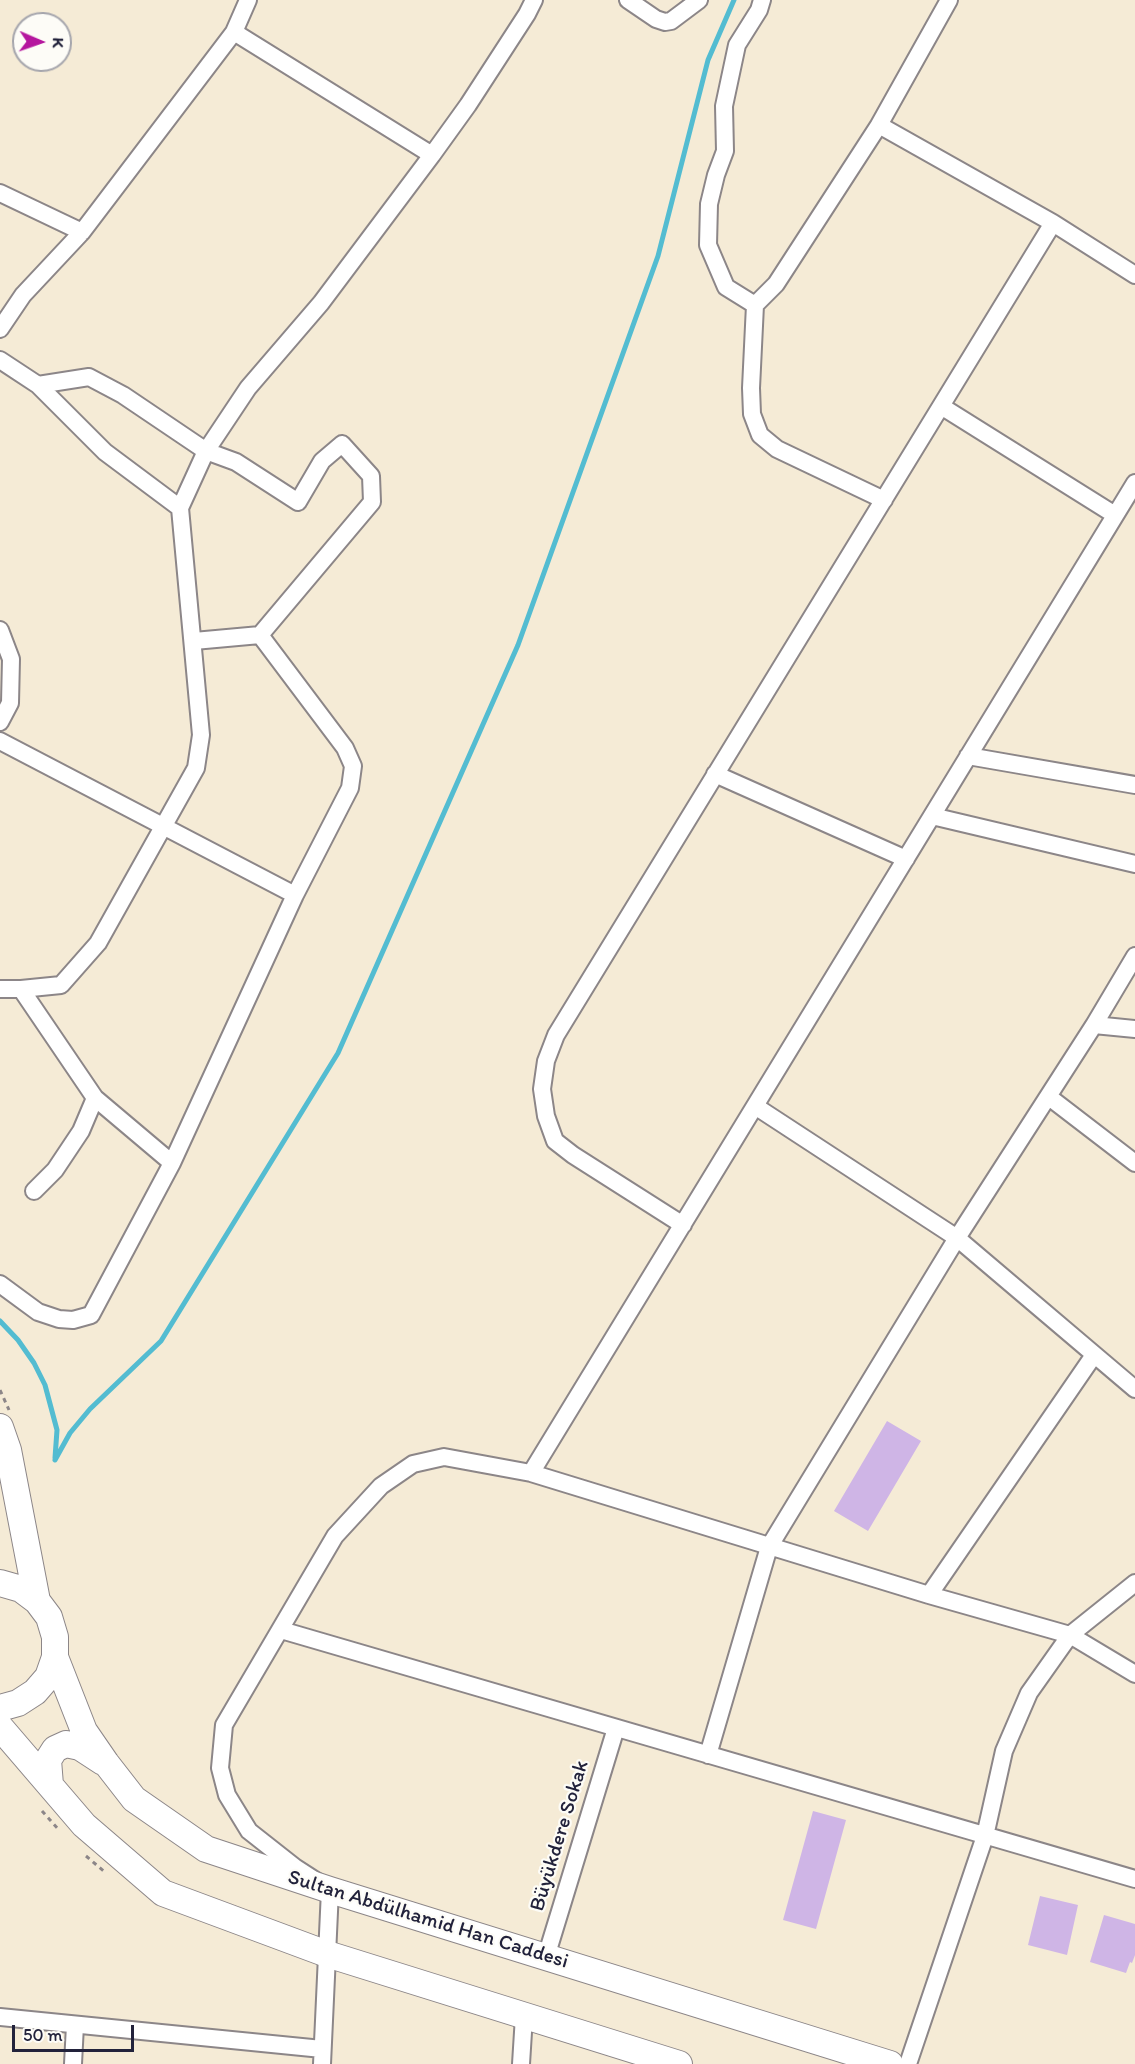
<!DOCTYPE html>
<html>
<head>
<meta charset="utf-8">
<style>
	body { margin:0 }
	#map { position:relative; width:1135px; height:2064px; overflow:hidden; background:#f5ebd6; font-family:Itim,sans-serif }
	canvas { display:block }
	.north { position:absolute; left:12px; top:12px; width:60px; height:60px; box-sizing:border-box; background:#fdfcf7; border:2px solid #a5a5ac; border-radius:50%; rotate:92deg; font-size:16px; font-weight:700; line-height:24px; text-align:center; color:#22223b }
	.north::after { content:''; display:block; margin:auto; width:21px; height:27px; background:#b5179e; clip-path:polygon(50% 0,100% 100%,50% 72%,0 100%) }
	.scale { position:absolute; left:12px; top:2025px; width:122px; height:27px; box-sizing:border-box; border:3px solid #22223b; border-top:0; padding-left:8px; font-size:18px; line-height:21px; white-space:nowrap; color:#22223b; -webkit-text-stroke:4px #fdfcf7; paint-order:stroke }
</style>
</head>
<body>
<div id="map">
<canvas width="1135" height="2064"></canvas>
<div class="north">K</div>
<div class="scale">50 m</div>
</div>
<script>
const ctx = document.querySelector('canvas').getContext('2d');
ctx.lineJoin = 'round';
function toPath(rows) {
  const path = new Path2D();
  for (const r of rows) {
    path.moveTo(r[0], r[1]);
    for (let i = 2; i < r.length; i += 2) path.lineTo(r[i], r[i + 1]);
  }
  return path;
}
function strokePath(path, color, width, dash) {
  ctx.strokeStyle = color;
  ctx.lineWidth = width;
  ctx.lineCap = dash ? 'butt' : 'round';
  ctx.setLineDash(dash || []);
  ctx.stroke(path);
}
function fill(path, color) {
  ctx.fillStyle = color;
  ctx.fill(path, 'evenodd');
}
function label(font, color, halo, rows, align = 'center') {
  ctx.font = font + ' Itim,sans-serif';
  ctx.lineWidth = 4.5;
  ctx.setLineDash([]);
  ctx.textBaseline = 'middle';
  ctx.strokeStyle = halo;
  ctx.fillStyle = color;
  for (const [text, x, y, turn = 0] of rows) {
    ctx.save();
    ctx.translate(x, y);
    ctx.rotate((+turn || 0) * Math.PI / 180);
    ctx.textAlign = isNaN(turn) ? turn : align;
    if (halo) ctx.strokeText(text, 0, 0);
    ctx.fillText(text, 0, 0);
    ctx.restore();
  }
}
strokePath(toPath([
	[0,1321,18,1340,34,1363,45,1385,57,1430,55,1458],
	[55,1460,70,1433,90,1409,161,1341,338,1053,518,645,658,256,708,60,734,0]
]), '#53bcd1', 5);
fill(toPath([
	[887,1421,921,1441,868,1531,834,1511],
	[813,1811,846,1820,816,1929,783,1920],
	[1040,1896,1078,1905,1067,1955,1028,1945],
	[1104,1915,1135,1924,1135,1955,1132,1963,1130,1962,1126,1973,1090,1962]
]), '#cfb5e6');
const street = toPath([
	[628,0,656,19,665,22,671,21,699,0],
	[762,0,759,10,737,45,724,106,725,151,716,175,709,204,708,245,726,287,755,305,776,284,879,125,1053,223,1135,275],
	[234,32,432,155,468,105,527,14,534,0],
	[879,125,949,0],
	[0,193,82,232],
	[755,305,751,388,752,414,760,435,777,449,884,500],
	[0,329,23,295,82,232,234,32,248,0],
	[0,360,38,385,105,452,180,508],
	[38,385,89,377,123,395,206,451,236,462,298,502,322,461,342,444,371,476,372,502,260,635,194,641],
	[941,406,1115,515],
	[0,630,11,659,10,703,0,722],
	[0,741,295,895],
	[968,756,1135,785],
	[715,774,906,859],
	[932,816,1135,864],
	[0,989,21,989,61,985,98,943,196,768,201,735,180,508,206,451,248,388,321,303,432,155],
	[21,989,95,1098,172,1163],
	[1094,1025,1135,1029],
	[1049,1097,1135,1163],
	[755,1106,957,1238,1135,1389],
	[34,1191,55,1170,81,1131,95,1098],
	[683,1225,573,1155,555,1141,546,1116,542,1089,546,1061,556,1035,1053,223],
	[0,1284,38,1312,59,1319,73,1320,91,1315,172,1163,295,895,350,788,353,766,345,748,260,635],
	[531,1473,1135,483],
	[929,1595,1094,1355],
	[281,1630,1135,1879],
	[708,1755,769,1547,957,1238,1094,1025,1135,956],
	[546,1957,616,1728],
	[0,2017,322,2049],
	[73,2064,75,2025],
	[322,2064,330,1890,296,1868,249,1831,227,1795,220,1768,224,1725,335,1536,381,1486,413,1464,444,1457,531,1473,929,1595,1070,1635,1135,1674],
	[521,2064,524,2016],
	[908,2064,985,1836,1004,1751,1029,1693,1070,1635,1135,1583]
]);
const primary = toPath([
	[0,1427,8,1450,37,1601],
	[0,1583,21,1589,37,1601,49,1617,55,1637,55,1657,48,1677,35,1692,18,1703,0,1708],
	[55,1657,84,1731,106,1763,134,1799,206,1849,330,1890,890,2064],
	[0,1727,84,1825,163,1893,327,1954,679,2064],
	[50,1785,48,1760,55,1749,66,1744,80,1747,103,1762]
]);
strokePath(street, '#8c8688', 20);
strokePath(primary, '#8c8688', 28);
strokePath(toPath([
	[0,1390,9,1410],
	[42,1811,59,1830],
	[86,1856,106,1873]
]), '#8c8688', 3, [4.5, 4.5]);
strokePath(street, '#fff', 16);
strokePath(primary, '#fff', 26);
label('21px', '#22223b', '#fdfcf7', [
	["Büyükdere Sokak",560,1836,-73],
	["Sultan Abdülhamid Han Caddesi",428,1920,17]
]);
</script>
</body>
</html>
